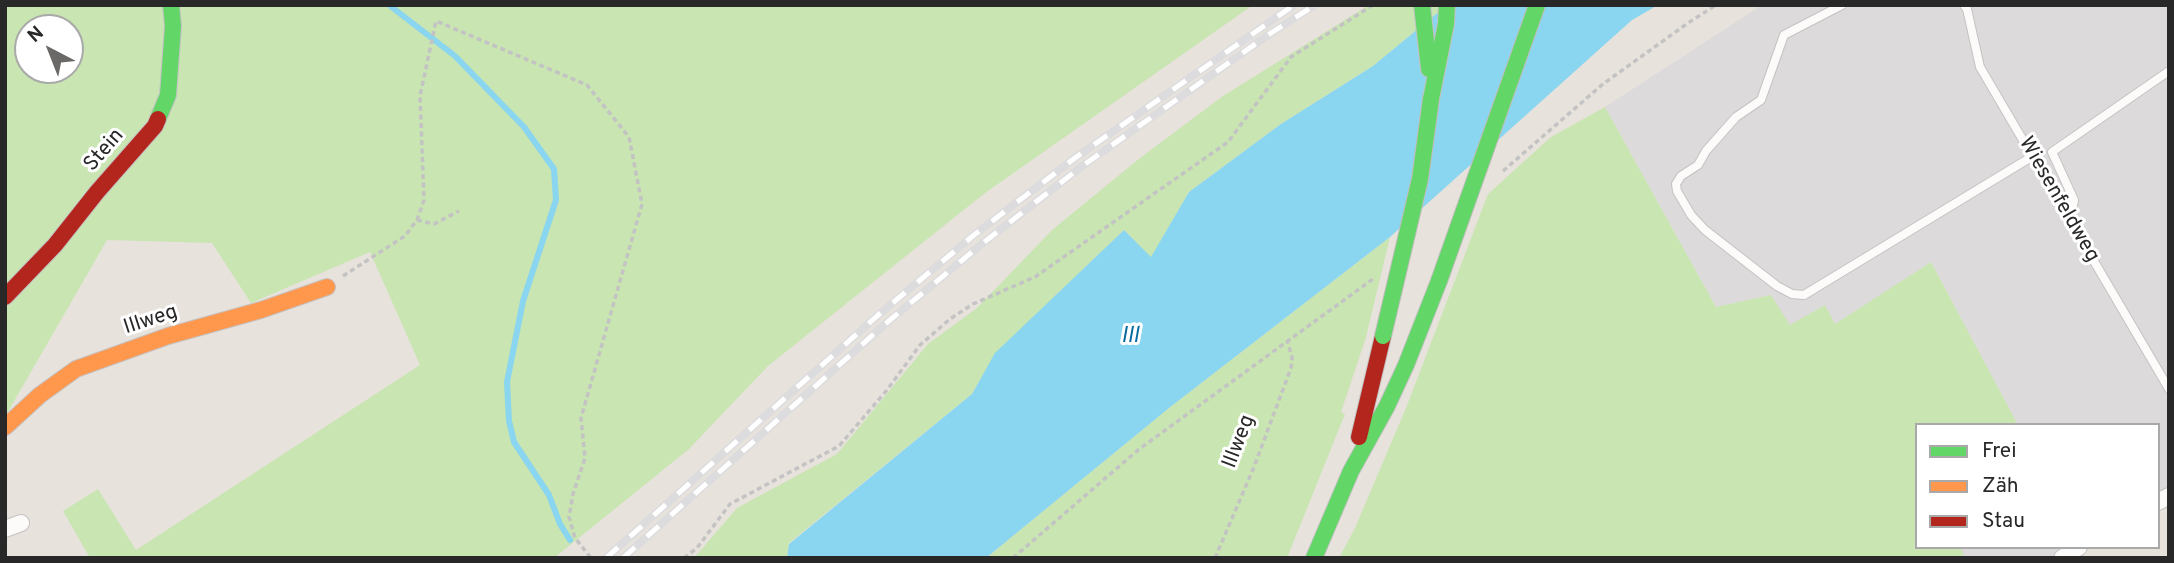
<!DOCTYPE html>
<html>
<head>
<meta charset="utf-8">
<style>
	body { margin:0 }
	#map { position:relative; width:2174px; height:563px; overflow:hidden; background:#e8e2dc; font-family:Overpass,sans-serif }
	canvas { display:block }
	.frame { position:absolute; inset:0; border:7px solid #282828; pointer-events:none }
	.legend { position:absolute; left:1915px; top:423px; width:245px; height:126px; box-sizing:border-box; background:#fff; border:2px solid #a9a9a9; margin:0; padding:9px 12px; list-style:none; font-size:21px; color:#282828 }
	.legend li { display:flex; align-items:center; gap:14px; height:35px }
	.legend b { width:35px; border:2px solid #a9a9a9 }
	.north { position:absolute; left:14px; top:14px; width:70px; height:70px; box-sizing:border-box; background:#fff; border:2px solid #a9a9a9; border-radius:50%; rotate:318deg; font-size:19px; font-weight:700; line-height:28px; text-align:center; color:#282828 }
	.north::after { content:''; display:block; margin:auto; width:24px; height:32px; background:#6b6967; clip-path:polygon(50% 0,100% 100%,50% 72%,0 100%) }
</style>
</head>
<body>
<div id="map">
<canvas width="2174" height="563"></canvas>
<div class="frame"></div>
<ul class="legend">
<li><b style="height:9px;background:#63d668"></b>Frei</li>
<li><b style="height:9px;background:#ff974d"></b>Zäh</li>
<li><b style="height:9px;background:#b3261e"></b>Stau</li>
</ul>
<div class="north">N</div>
</div>
<script>
const ctx = document.querySelector('canvas').getContext('2d');
ctx.lineJoin = 'round';
function fill(path, color) {
  ctx.fillStyle = color;
  ctx.fill(path, 'evenodd');
}
function toPath(rows) {
  const path = new Path2D();
  for (const r of rows) {
    path.moveTo(r[0], r[1]);
    for (let i = 2; i < r.length; i += 2) path.lineTo(r[i], r[i + 1]);
  }
  return path;
}
function strokePath(path, color, width, dash) {
  ctx.strokeStyle = color;
  ctx.lineWidth = width;
  ctx.lineCap = dash ? 'butt' : 'round';
  ctx.setLineDash(dash || []);
  ctx.stroke(path);
}
function label(font, color, halo, rows, align = 'center') {
  ctx.font = font + ' Overpass,sans-serif';
  ctx.lineWidth = 6;
  ctx.setLineDash([]);
  ctx.textBaseline = 'middle';
  ctx.strokeStyle = halo;
  ctx.fillStyle = color;
  for (const [text, x, y, turn = 0] of rows) {
    ctx.save();
    ctx.translate(x, y);
    ctx.rotate((+turn || 0) * Math.PI / 180);
    ctx.textAlign = isNaN(turn) ? turn : align;
    if (halo) ctx.strokeText(text, 0, 0);
    ctx.fillText(text, 0, 0);
    ctx.restore();
  }
}
fill(toPath([
	[1762,5,2169,5,2169,487,2158,493,2158,425,2018,425,1931,262,1835,324,1790,326,1771,295,1716,307,1605,107],
	[1964,547,2068,547,2050,558,1965,558,1960,549]
]), '#dddadc');
fill(toPath([
	[5,5,1253,5,985,193,768,366,689,449,554,558,90,558,63,511,98,489,136,550,420,365,370,252,251,303,212,243,107,240,5,417],
	[28,28,70,28,70,70,28,70],
	[1369,5,1447,5,1373,66,1281,124,1189,192,1151,258,1124,230,996,353,972,394,789,543,787,558,694,558,737,508,837,454,928,344,977,308,1052,230,1140,158,1223,96],
	[1605,107,1716,307,1771,295,1790,325,1825,305,1835,324,1931,262,2018,425,1917,425,1917,547,1964,547,1961,549,1965,558,1339,558,1355,528,1406,408,1488,194,1551,137],
	[1390,237,1366,337,1341,412,1345,414,1287,558,986,558,1169,408]
]), '#c8e5b2');
fill(toPath([
	[1447,5,1658,5,1632,20,1390,237,1169,408,986,558,787,558,789,544,972,394,995,353,1124,230,1151,257,1189,192,1281,124,1373,66]
]), '#8ad5ef');
strokePath(toPath([
	[389,5,455,56,524,127,554,169,556,200,523,301,507,382,509,421,514,442,549,495,560,524,570,540]
]), '#8ad5ef', 6);
const lane = toPath([
	[1842,5,1784,35,1761,100,1736,117,1706,151,1698,165,1681,176,1676,184,1677,191,1691,215,1705,230,1777,286,1792,294,1804,295,2033,156],
	[1964,5,1967,9,1980,67,2169,389],
	[2070,221,2074,200,2052,152,2169,71]
]);
const street = toPath([
	[2158,502,2169,496],
	[5,529,21,523],
	[2062,558,2079,547]
]);
const fast = toPath([
	[1422,5,1429,69],
	[1431,99,1446,24,1447,5],
	[158,119,168,95,173,26,171,5],
	[1314,558,1351,471,1387,406,1406,365,1439,281]
]);
const slow = toPath([
	[5,427,40,395,76,369,168,336,261,310,327,287]
]);
const jam = toPath([
	[5,297,55,245,97,192,155,126,158,119],
	[1359,437,1383,336]
]);
strokePath(lane, '#c4c2c3', 10);
strokePath(street, '#c4c2c3', 18);
strokePath(fast, '#c4c2c3', 18);
strokePath(slow, '#c4c2c3', 18);
strokePath(jam, '#c4c2c3', 18);
strokePath(toPath([
	[1503,171,1603,84,1688,23,1716,5],
	[417,220,434,224,459,211],
	[343,276,405,236,417,220,424,200,420,96,436,21,587,85,629,137,642,204,581,418,585,458,573,494,569,517,575,538,591,558],
	[684,558,697,548,730,504,839,446,887,390,920,345,950,319,973,304,1035,277,1228,142,1291,57,1373,5],
	[1013,558,1138,450,1373,279],
	[1215,558,1254,467,1291,368,1292,357,1287,340]
]), '#c4c3c3', 3.5, [5, 3.5]);
strokePath(lane, '#fcfbfa', 8);
strokePath(street, '#fcfbfa', 16);
strokePath(fast, '#63d668', 16);
strokePath(slow, '#ff974d', 16);
strokePath(jam, '#b3261e', 16);
const rail = toPath([
	[606,558,877,316,974,235,1075,158,1294,5],
	[623,558,884,325,983,243,1081,167,1271,33,1315,5]
]);
strokePath(rail, '#dcdcde', 8);
strokePath(rail, '#fff', 5, [16]);
const fastBridge = toPath([
	[1439,281,1537,5],
	[1383,336,1420,179,1431,99]
]);
strokePath(fastBridge, '#c0bdbb', 18, []);
strokePath(fastBridge, '#63d668', 16);
label('21px', '#282828', '#fff', [
	["Stein",105,151,-49],
	["Wiesenfeldweg",2058,200,60],
	["Illweg",151,321,-18],
	["Illweg",1240,442,-69]
]);
label('italic 23px', '#036aa1', '#fff', [
	["Ill",1130,337]
]);
</script>
</body>
</html>
